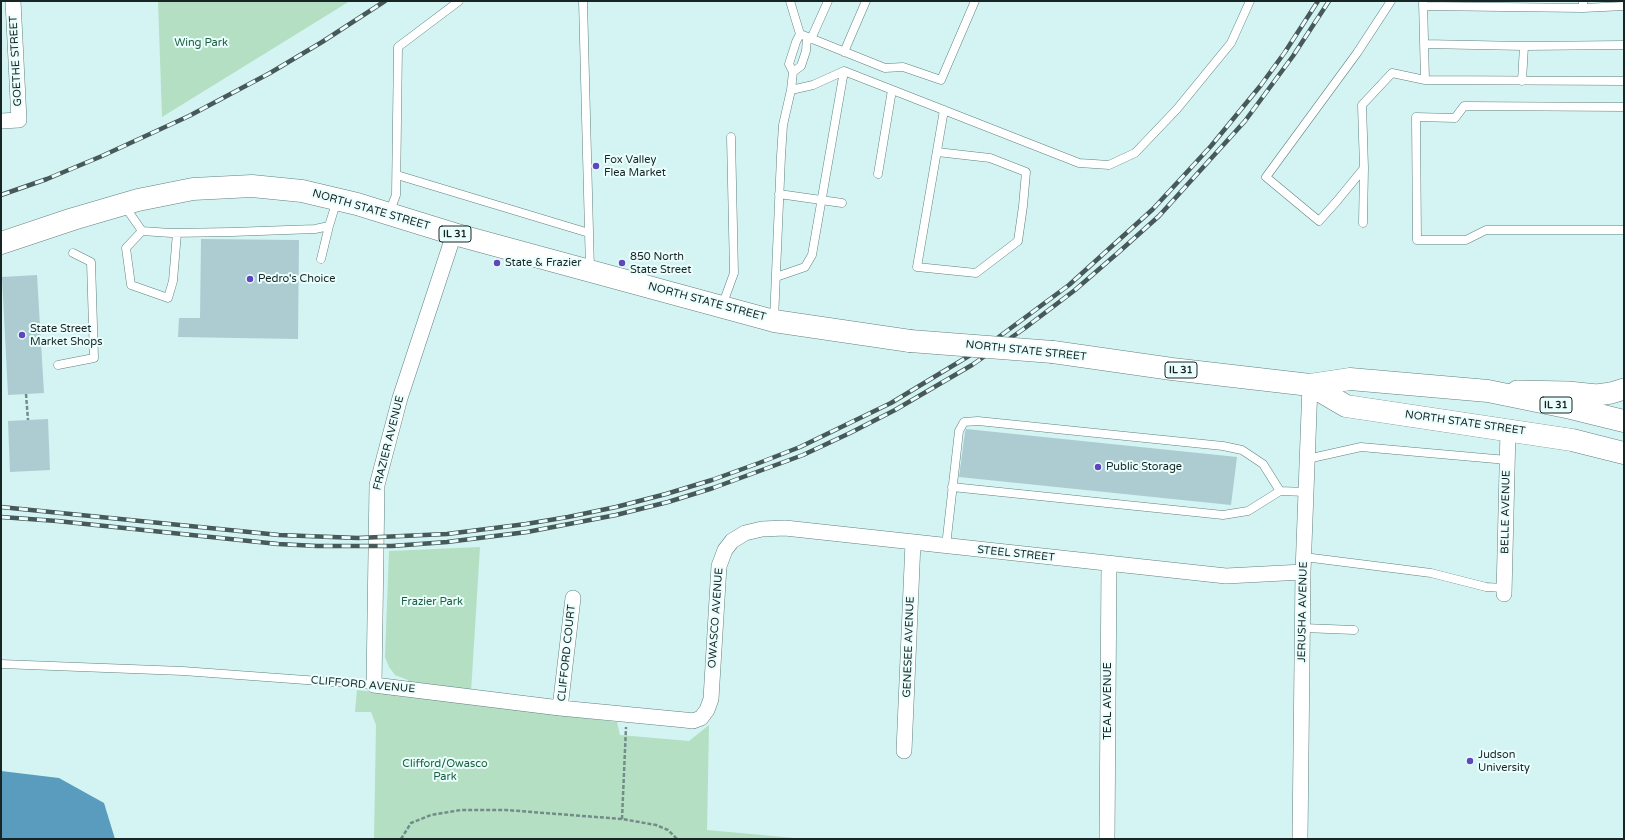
<!DOCTYPE html>
<html>
<head>
<meta charset="utf-8">
<style>
	body { margin:0 }
	#map { position:relative; width:1625px; height:840px; overflow:hidden; background:#d3f4f3; font-family:"Varela Round",sans-serif }
	canvas { display:block }
	.frame { position:absolute; inset:0; border:2px solid #182525; pointer-events:none }
</style>
</head>
<body>
<div id="map">
<canvas width="1625" height="840"></canvas>
<div class="frame"></div>
</div>
<script>
const ctx = document.querySelector('canvas').getContext('2d');
ctx.lineJoin = 'round';
function fill(path, color) {
  ctx.fillStyle = color;
  ctx.fill(path, 'evenodd');
}
function toPath(rows) {
  const path = new Path2D();
  for (const r of rows) {
    path.moveTo(r[0], r[1]);
    for (let i = 2; i < r.length; i += 2) path.lineTo(r[i], r[i + 1]);
  }
  return path;
}
function strokePath(path, color, width, dash) {
  ctx.strokeStyle = color;
  ctx.lineWidth = width;
  ctx.lineCap = dash ? 'butt' : 'round';
  ctx.setLineDash(dash || []);
  ctx.stroke(path);
}
function label(font, color, halo, rows, align = 'center') {
  ctx.font = font + ' "Varela Round",sans-serif';
  ctx.lineWidth = 4;
  ctx.setLineDash([]);
  ctx.textBaseline = 'middle';
  ctx.strokeStyle = halo;
  ctx.fillStyle = color;
  for (const [text, x, y, turn = 0] of rows) {
    ctx.save();
    ctx.translate(x, y);
    ctx.rotate((+turn || 0) * Math.PI / 180);
    ctx.textAlign = isNaN(turn) ? turn : align;
    if (halo) ctx.strokeText(text, 0, 0);
    ctx.fillText(text, 0, 0);
    ctx.restore();
  }
}
fill(toPath([
	[158,1,350,1,162,117],
	[480,547,471,692,408,685,408,680,395,675,389,667,385,657,389,551],
	[357,690,617,722,620,735,689,741,709,725,707,830,806,839,374,839,376,725,371,712,355,712]
]), '#b4dfc2');
fill(toPath([
	[1,771,59,778,104,803,115,839,1,839]
]), '#599cbd');
fill(toPath([
	[201,239,299,240,298,339,178,337,179,318,200,318],
	[37,275,44,393,8,395,2,277],
	[48,419,50,470,10,472,8,421],
	[966,429,1237,457,1231,505,959,477,965,432]
]), '#acccd2');
const lane = toPath([
	[583,1,590,270],
	[790,1,800,34,885,68,903,67,941,80,975,1],
	[1423,1,1425,80,1624,81],
	[1423,6,1583,8,1583,1],
	[1583,8,1624,6],
	[811,39,828,1],
	[1424,44,1524,46],
	[844,52,866,1],
	[793,72,801,66,806,51,807,37],
	[1522,81,1524,46,1624,45],
	[791,90,793,72,789,64,796,42,800,34],
	[1624,107,1464,106,1455,118,1416,117,1417,240,1466,240,1486,230,1624,230],
	[937,152,990,158,1026,172,1023,206,1018,241,976,273,917,267,944,110],
	[1364,168,1362,105,1392,73,1425,80],
	[878,174,892,90],
	[397,175,589,233],
	[779,194,842,203],
	[124,205,142,231,171,233,232,232,315,229,329,226,337,200],
	[389,213,396,195,398,47,459,1],
	[1363,223,1364,168,1337,201,1319,221,1266,177,1357,53,1391,1],
	[142,231,126,248,131,285,168,298,173,281,177,233],
	[321,259,329,226],
	[776,277,805,267,812,255,844,71],
	[722,306,734,273,731,137],
	[774,320,781,156,783,125,791,90,813,85,844,71,1079,163,1109,165,1135,153,1177,109,1231,43,1250,1],
	[58,365,94,358,91,262,73,253],
	[1307,459,1361,447,1507,460],
	[952,487,1223,515,1248,511,1280,491,1306,492],
	[946,546,959,431,964,422,978,421,1223,446,1242,450,1263,464,1280,491],
	[1304,557,1431,573,1486,587,1504,588],
	[1303,628,1354,630],
	[1,664,183,671,374,685]
]);
const street = toPath([
	[1,121,19,120,13,1],
	[454,234,400,398,377,485,374,685,560,708,685,720,693,721,701,718,707,710,711,699,719,566,725,550,732,541,745,533,762,529,785,528,1226,576,1303,572],
	[1504,594,1508,430],
	[560,708,573,598],
	[904,751,913,542],
	[1107,839,1109,564],
	[1300,839,1303,572,1310,385]
]);
const secondary = toPath([
	[1517,391,1568,392,1597,395,1611,393,1624,389]
]);
const primary = toPath([
	[1,243,73,219,138,200,193,189,252,186,302,191,357,204,454,234,774,321,910,341],
	[1053,352,1172,369,1310,385,1350,379,1488,391,1571,408,1624,421],
	[1310,385,1346,406,1572,440,1624,453]
]);
strokePath(lane, '#61807f', 9);
strokePath(street, '#61807f', 16);
strokePath(secondary, '#61807f', 22);
strokePath(primary, '#61807f', 23);
strokePath(toPath([
	[26,394,28,420],
	[622,819,626,727],
	[401,839,411,823,431,815,461,810,506,810,622,819,656,825,668,830,677,839]
]), '#748b8a', 2.5, [4, 2]);
strokePath(lane, '#fff', 8);
strokePath(street, '#fff', 15);
strokePath(secondary, '#fff', 21);
strokePath(primary, '#fff', 22);
const rail = toPath([
	[1,195,47,179,102,156,189,116,270,73,322,42,385,1],
	[1,507,279,535,358,538,447,534,526,524,568,517,616,507,666,494,712,480,759,463,800,447,891,403,992,342,1069,285,1153,209,1211,146,1261,85,1285,52,1318,1],
	[1,517,57,521,278,544,317,546,392,546,447,542,527,532,616,515,668,502,713,488,803,455,850,433,895,410,972,365,1025,328,1075,290,1120,251,1159,216,1245,121,1293,56,1329,1]
]);
strokePath(rail, '#475958', 4.5);
strokePath(rail, '#eafefd', 3, [9]);
const primaryBridge = toPath([
	[910,341,1053,352]
]);
strokePath(primaryBridge, '#61807f', 23, []);
strokePath(primaryBridge, '#fff', 22);
for (const [x, y, r, color] of [
	[596,166,4,"#5e46be"],
	[497,263,4,"#5e46be"],
	[622,263,4,"#5e46be"],
	[250,279,4,"#5e46be"],
	[22,335,4,"#5e46be"],
	[1098,467,4,"#5e46be"],
	[1470,761,4,"#5e46be"]
]) {
  const dot = new Path2D();
  dot.arc(x, y, r, 0, 2 * Math.PI);
  ctx.fillStyle = color;
  ctx.fill(dot);
  strokePath(dot, '#eafefd', 1.5);
}
for (const [x, y, w] of [
	[455,234,32],
	[1181,370,32],
	[1556,405,32]
]) {
  const box = new Path2D();
  box.roundRect(x - w / 2, y - 8, w, 16, 3);
  ctx.fillStyle = '#eafefd';
  ctx.fill(box);
  strokePath(box, '#182525', 1);
}
label('bold 10px', '#182525', null, [
	["IL 31",455,234],
	["IL 31",1181,370],
	["IL 31",1556,405]
]);
label('11px', '#1b603c', '#eafefd', [
	["Wing Park",201,43],
	["Frazier Park",432,602],
	["Clifford/Owasco",445,764],
	["Park",445,777]
]);
label('11px', '#182525', '#eafefd', [
	["GOETHE STREET",16,61,-93],
	["NORTH STATE STREET",371,210,16],
	["NORTH STATE STREET",707,302,15],
	["NORTH STATE STREET",1026,351,6],
	["NORTH STATE STREET",1465,423,8],
	["FRAZIER AVENUE",389,443,-76],
	["BELLE AVENUE",1506,512,-89],
	["STEEL STREET",1016,554,6],
	["JERUSHA AVENUE",1303,612,-89],
	["OWASCO AVENUE",716,618,-86],
	["GENESEE AVENUE",909,647,-88],
	["CLIFFORD COURT",567,653,-84],
	["CLIFFORD AVENUE",363,685,5],
	["TEAL AVENUE",1108,701,-90]
]);
label('11px', '#182525', '#eafefd', [
	["Fox Valley",604,160],
	["Flea Market",604,173],
	["850 North",630,257],
	["State Street",630,270],
	["State & Frazier",505,263],
	["Pedro's Choice",258,279],
	["State Street",30,329],
	["Market Shops",30,342],
	["Public Storage",1106,467],
	["Judson",1478,755],
	["University",1478,768]
], 'left');
</script>
</body>
</html>
